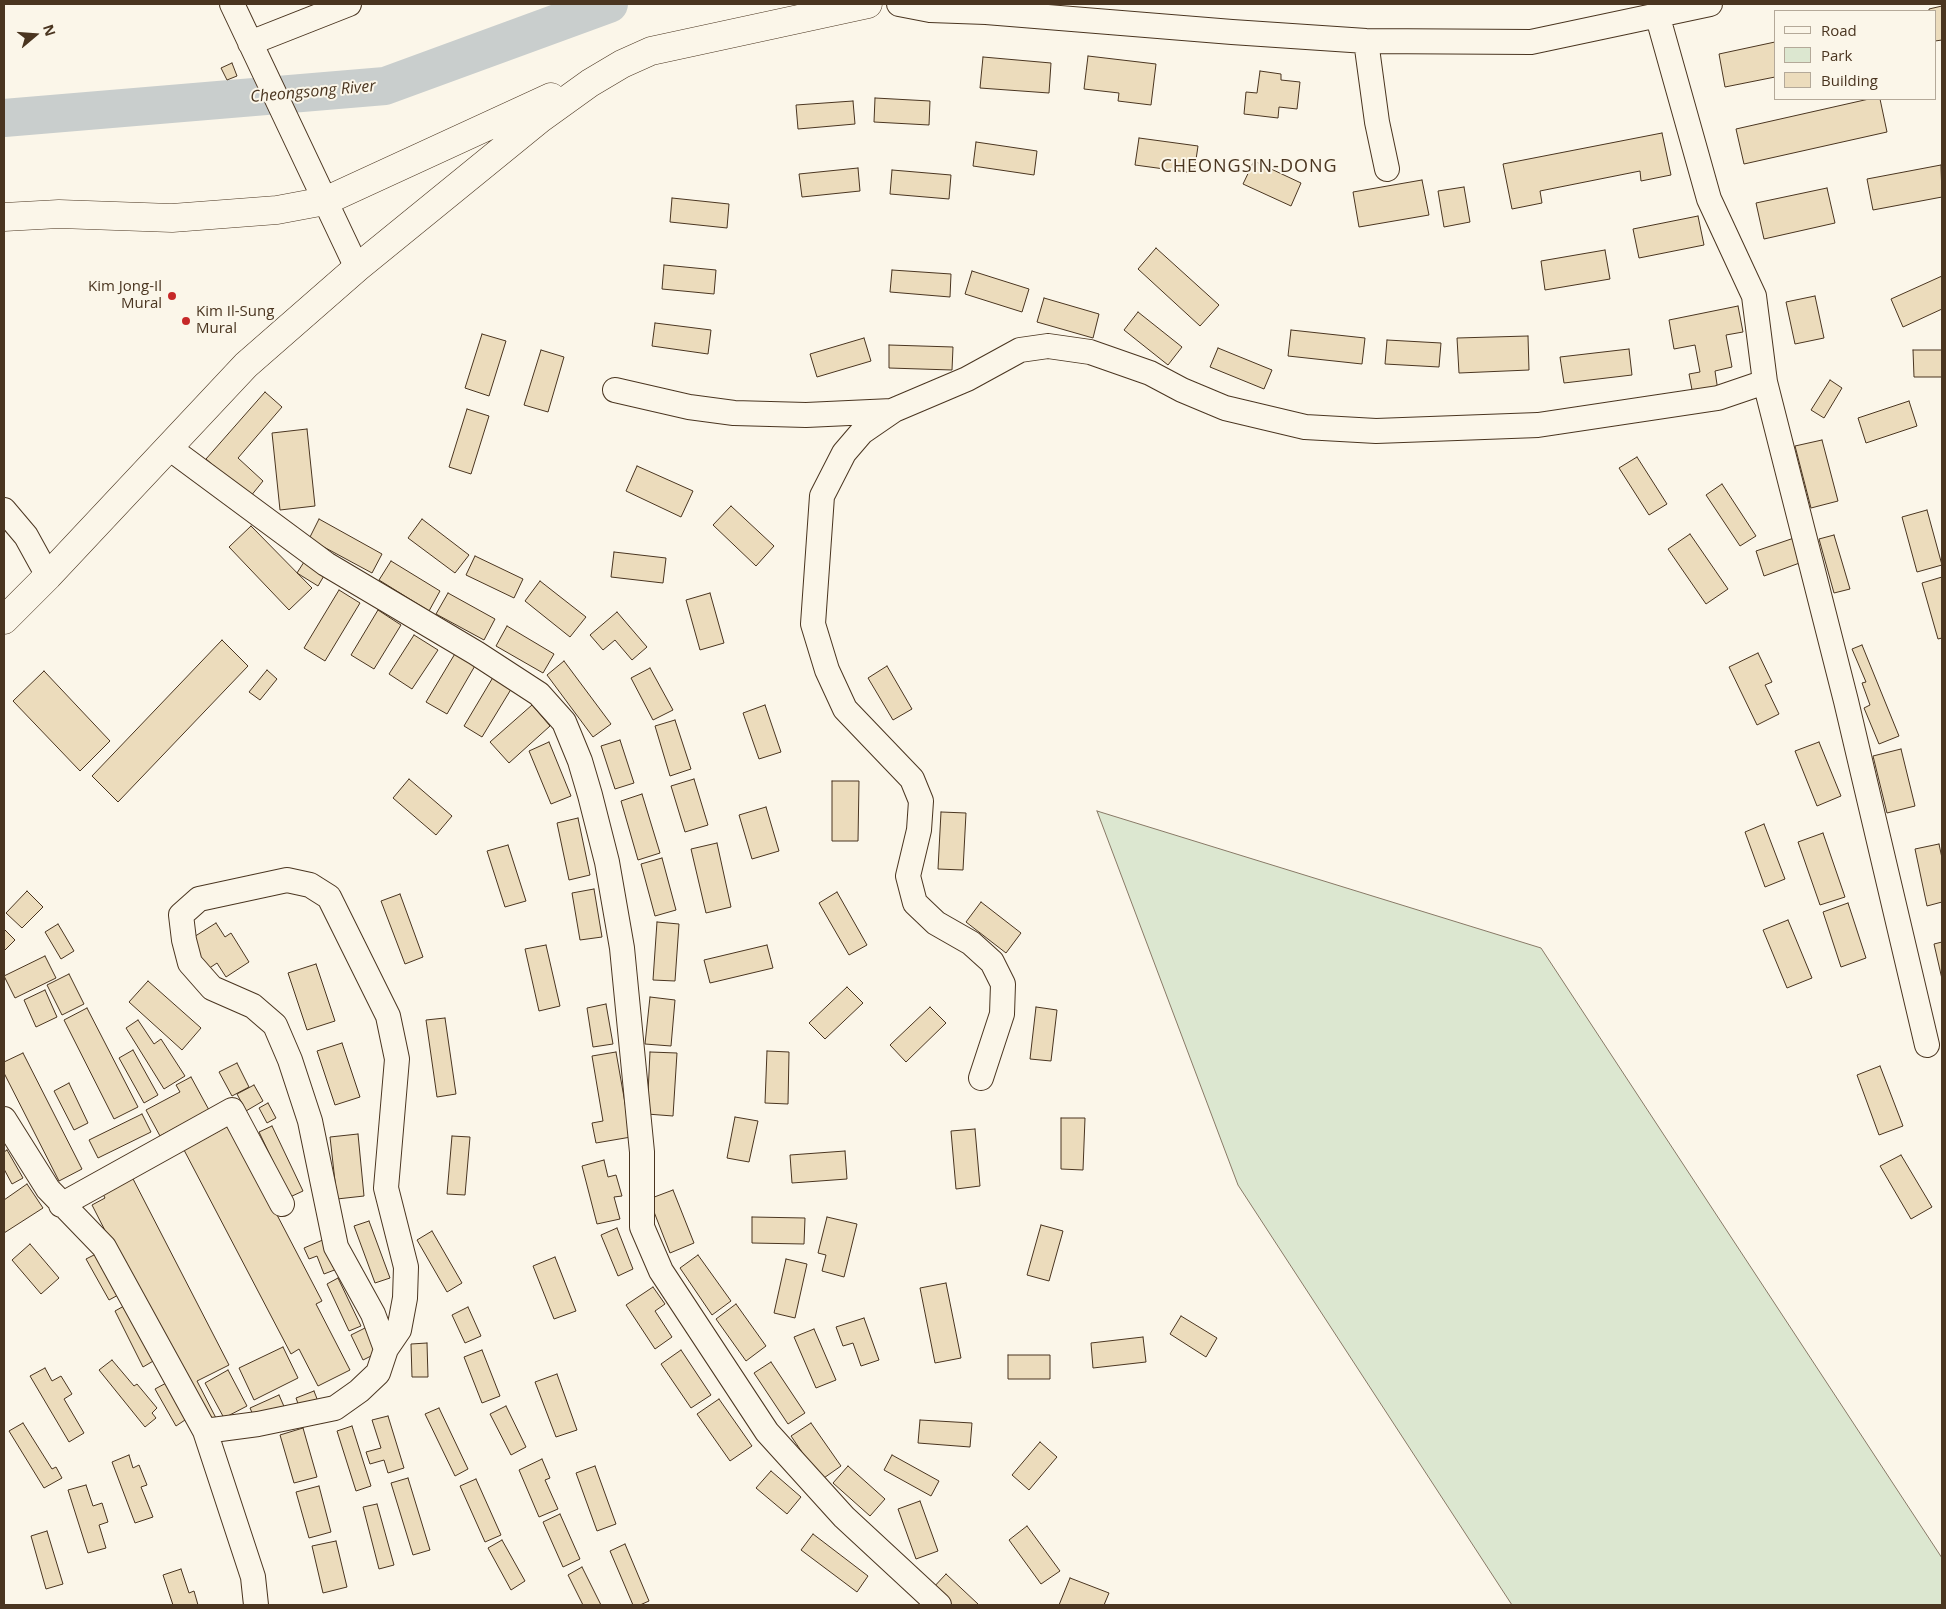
<!DOCTYPE html>
<html>
<head>
<meta charset="utf-8">
<style>
	body { margin:0 }
	#map { position:relative; width:1946px; height:1609px; overflow:hidden; background:#fbf6e9; font-family:"Open Sans",sans-serif }
	canvas { display:block }
	.frame { position:absolute; inset:0; border:5px solid #4a3520; pointer-events:none }
	.legend { position:absolute; left:1774px; top:10px; width:162px; height:90px; box-sizing:border-box; background:#fbf6e9; border:1px solid #b4a999; margin:0; padding:6px 9px; list-style:none; font-size:15px; color:#4a3520 }
	.legend li { display:flex; align-items:center; gap:10px; height:25px }
	.legend b { width:25px; border:1px solid #b4a999 }
	.north { position:absolute; left:10px; top:10px; width:50px; height:50px; -webkit-text-stroke:4px #fbf6e9; paint-order:stroke; rotate:72deg; font-size:14px; font-weight:700; line-height:20px; text-align:center; color:#4a3520 }
	.north::after { content:''; display:block; margin:auto; width:18px; height:22px; background:#4a3520; clip-path:polygon(50% 0,100% 100%,50% 72%,0 100%) }
</style>
</head>
<body>
<div id="map">
<canvas width="1946" height="1609"></canvas>
<div class="frame"></div>
<ul class="legend">
<li><b style="height:6px;background:#fbf6e9"></b>Road</li>
<li><b style="height:14px;background:#dce7d0"></b>Park</li>
<li><b style="height:14px;background:#ecdcbc"></b>Building</li>
</ul>
<div class="north">N</div>
</div>
<script>
const ctx = document.querySelector('canvas').getContext('2d');
ctx.lineJoin = 'round';
function fill(path, color) {
  ctx.fillStyle = color;
  ctx.fill(path, 'evenodd');
}
function toPath(rows) {
  const path = new Path2D();
  for (const r of rows) {
    path.moveTo(r[0], r[1]);
    for (let i = 2; i < r.length; i += 2) path.lineTo(r[i], r[i + 1]);
  }
  return path;
}
function strokePath(path, color, width, dash) {
  ctx.strokeStyle = color;
  ctx.lineWidth = width;
  ctx.lineCap = dash ? 'butt' : 'round';
  ctx.setLineDash(dash || []);
  ctx.stroke(path);
}
function label(font, color, halo, rows, align = 'center') {
  ctx.font = font + ' "Open Sans",sans-serif';
  ctx.lineWidth = 4;
  ctx.setLineDash([]);
  ctx.textBaseline = 'middle';
  ctx.strokeStyle = halo;
  ctx.fillStyle = color;
  for (const [text, x, y, turn = 0] of rows) {
    ctx.save();
    ctx.translate(x, y);
    ctx.rotate((+turn || 0) * Math.PI / 180);
    ctx.textAlign = isNaN(turn) ? turn : align;
    if (halo) ctx.strokeText(text, 0, 0);
    ctx.fillText(text, 0, 0);
    ctx.restore();
  }
}
const green = toPath([
	[1097,811,1541,948,1942,1558,1942,1605,1512,1605,1238,1185,1097,811]
]);
fill(green, '#dce7d0');
strokePath(green, '#887966', 1);
strokePath(toPath([
	[4,118,385,86,609,4]
]), '#c9cecd', 38);
const building = toPath([
	[1942,6,1942,40,1935,41,1935,11,1929,11,1929,9,1942,6],
	[1775,42,1775,77,1725,87,1719,54,1775,42],
	[1088,56,1156,64,1151,105,1118,101,1119,93,1084,89,1088,56],
	[983,57,1051,63,1049,93,980,88,983,57],
	[232,63,237,76,227,80,221,68,232,63],
	[1260,71,1281,74,1281,80,1300,82,1297,109,1279,107,1278,118,1244,114,1246,92,1257,93,1260,71],
	[875,98,930,101,929,125,874,122,875,98],
	[1869,99,1880,99,1887,132,1744,164,1736,129,1869,99],
	[853,101,855,124,798,129,796,105,853,101],
	[1662,133,1671,175,1641,181,1640,171,1540,191,1542,203,1512,209,1503,164,1662,133],
	[1139,138,1198,146,1194,173,1135,165,1139,138],
	[976,142,1037,151,1034,175,973,166,976,142],
	[1254,161,1301,183,1291,206,1243,184,1254,161],
	[1941,165,1942,197,1873,210,1867,179,1941,165],
	[858,168,860,191,802,197,799,174,858,168],
	[892,170,951,175,949,199,890,194,892,170],
	[1422,180,1429,215,1359,227,1353,192,1422,180],
	[1464,187,1470,222,1444,227,1438,191,1464,187],
	[1827,188,1835,223,1764,239,1756,203,1827,188],
	[672,198,729,204,727,228,670,222,672,198],
	[1698,216,1704,245,1639,258,1633,229,1698,216],
	[1156,248,1219,305,1200,326,1138,269,1156,248],
	[1605,250,1610,279,1545,290,1541,261,1605,250],
	[664,265,716,270,714,294,662,289,664,265],
	[892,270,951,274,950,297,890,292,892,270],
	[972,271,1029,289,1022,312,965,294,972,271],
	[1942,276,1942,309,1903,327,1891,299,1942,276],
	[1815,296,1824,338,1795,344,1786,302,1815,296],
	[1044,298,1099,314,1093,338,1037,322,1044,298],
	[1738,306,1743,332,1726,335,1732,367,1715,371,1718,391,1693,395,1689,374,1700,372,1695,345,1674,349,1669,320,1738,306],
	[1138,312,1182,347,1168,365,1124,330,1138,312],
	[655,323,711,330,708,354,652,346,655,323],
	[1291,330,1365,338,1362,364,1288,356,1291,330],
	[482,334,506,341,489,396,465,388,482,334],
	[1528,336,1529,370,1459,373,1457,338,1528,336],
	[864,338,871,361,817,377,810,354,864,338],
	[1387,340,1441,343,1439,367,1385,364,1387,340],
	[889,345,953,347,952,370,889,368,889,345],
	[1218,348,1272,370,1264,389,1210,367,1218,348],
	[1629,349,1632,375,1564,383,1560,357,1629,349],
	[541,350,564,357,548,412,524,405,541,350],
	[1913,350,1942,350,1942,377,1914,377,1913,350],
	[1830,380,1842,388,1824,418,1811,410,1830,380],
	[265,392,282,407,238,458,263,481,250,497,206,459,265,392],
	[1909,401,1917,426,1866,443,1858,418,1909,401],
	[467,409,489,416,471,474,449,467,467,409],
	[307,429,315,506,280,510,272,433,307,429],
	[1822,440,1838,501,1811,508,1795,446,1822,440],
	[1637,457,1667,504,1649,515,1619,468,1637,457],
	[637,466,693,491,681,517,626,491,637,466],
	[1722,484,1756,536,1740,546,1706,495,1722,484],
	[731,506,774,546,756,566,713,525,731,506],
	[1927,510,1942,565,1917,572,1902,517,1927,510],
	[319,519,382,554,372,573,309,539,319,519],
	[422,519,469,555,455,573,408,538,422,519],
	[251,526,312,588,289,610,229,547,251,526],
	[1690,534,1728,589,1706,604,1668,549,1690,534],
	[1834,535,1850,589,1834,593,1819,539,1834,535],
	[1797,537,1805,561,1764,576,1756,551,1797,537],
	[614,552,666,558,663,583,611,577,614,552],
	[475,556,523,579,514,598,466,575,475,556],
	[391,561,440,591,429,611,379,580,391,561],
	[304,562,325,574,318,586,297,573,304,562],
	[1942,577,1942,638,1938,639,1922,583,1942,577],
	[540,581,586,617,570,637,525,601,540,581],
	[339,590,360,603,325,661,304,648,339,590],
	[448,593,495,619,484,640,436,614,448,593],
	[710,593,724,643,700,650,686,600,710,593],
	[378,610,401,625,374,669,351,655,378,610],
	[617,612,647,647,632,660,615,640,603,650,590,635,617,612],
	[507,626,554,654,543,673,496,646,507,626],
	[414,635,438,650,412,689,389,674,414,635],
	[222,640,248,666,118,802,92,776,222,640],
	[1862,645,1899,736,1879,744,1864,708,1870,705,1862,683,1866,682,1852,649,1862,645],
	[456,652,476,664,447,714,426,702,456,652],
	[1758,653,1772,682,1765,685,1779,714,1757,725,1729,667,1758,653],
	[564,661,611,724,593,737,547,675,564,661],
	[887,666,912,709,893,720,868,678,887,666],
	[650,668,673,710,653,720,631,678,650,668],
	[267,670,277,679,260,700,249,692,267,670],
	[44,671,110,741,80,771,13,701,44,671],
	[495,674,513,686,482,737,464,726,495,674],
	[532,705,550,726,509,763,490,742,532,705],
	[765,705,781,752,759,759,743,713,765,705],
	[675,720,691,769,670,776,655,726,675,720],
	[620,740,634,783,615,789,601,746,620,740],
	[549,742,571,796,551,804,529,751,549,742],
	[1819,742,1841,796,1817,806,1795,751,1819,742],
	[1901,749,1915,806,1887,813,1873,756,1901,749],
	[409,779,452,816,436,835,393,798,409,779],
	[694,779,708,825,685,832,671,786,694,779],
	[832,781,859,781,858,841,832,841,832,781],
	[642,794,660,853,638,860,621,801,642,794],
	[766,807,779,851,752,859,739,815,766,807],
	[941,812,966,813,963,870,938,869,941,812],
	[578,818,590,875,569,880,557,823,578,818],
	[1764,824,1785,879,1765,887,1745,832,1764,824],
	[1823,833,1845,897,1820,905,1798,842,1823,833],
	[717,843,731,907,706,913,691,849,717,843],
	[1939,844,1942,858,1942,902,1927,906,1915,849,1939,844],
	[508,845,526,901,505,907,487,851,508,845],
	[662,858,676,910,655,916,641,864,662,858],
	[594,889,602,937,580,940,572,893,594,889],
	[27,891,43,907,22,928,6,913,27,891],
	[837,892,867,945,849,955,819,903,837,892],
	[400,894,423,957,405,964,381,901,400,894],
	[981,902,1021,933,1006,953,966,922,981,902],
	[1848,903,1866,958,1841,967,1823,912,1848,903],
	[1788,920,1812,978,1787,988,1763,930,1788,920],
	[657,922,679,924,675,981,653,980,657,922],
	[216,923,225,937,231,933,249,962,226,977,217,963,208,969,189,940,216,923],
	[58,924,74,951,61,959,45,932,58,924],
	[4,929,15,940,4,951,4,929],
	[1942,942,1942,979,1934,944,1942,942],
	[546,945,560,1006,539,1011,525,949,546,945],
	[767,945,773,968,710,983,704,960,767,945],
	[45,956,56,978,15,998,4,976,45,956],
	[316,964,335,1021,307,1030,288,973,316,964],
	[69,974,84,1004,62,1015,47,985,69,974],
	[148,981,201,1028,182,1050,129,1002,148,981],
	[847,987,863,1003,825,1039,809,1023,847,987],
	[45,990,57,1017,36,1027,24,1000,45,990],
	[650,997,675,1000,671,1046,645,1044,650,997],
	[606,1004,613,1044,593,1047,587,1008,606,1004],
	[930,1007,946,1023,906,1062,890,1045,930,1007],
	[1036,1007,1057,1010,1051,1061,1030,1059,1036,1007],
	[87,1008,138,1107,114,1119,64,1020,87,1008],
	[445,1018,456,1094,437,1097,426,1020,445,1018],
	[138,1020,154,1044,161,1039,185,1076,164,1089,126,1028,138,1020],
	[342,1043,360,1097,335,1105,317,1051,342,1043],
	[133,1050,158,1095,144,1103,119,1058,133,1050],
	[767,1051,789,1052,788,1104,765,1103,767,1051],
	[616,1052,631,1137,596,1143,592,1123,603,1121,592,1056,616,1052],
	[650,1052,677,1053,673,1116,647,1114,650,1052],
	[23,1053,82,1169,59,1181,4,1073,4,1062,23,1053],
	[237,1063,249,1087,232,1096,219,1072,237,1063],
	[1880,1066,1903,1126,1879,1135,1857,1075,1880,1066],
	[191,1077,209,1110,160,1136,146,1110,180,1092,176,1085,191,1077],
	[69,1083,88,1123,74,1130,54,1091,69,1083],
	[254,1085,263,1101,246,1111,237,1094,254,1085],
	[268,1103,276,1118,267,1123,259,1108,268,1103],
	[142,1114,151,1132,98,1158,89,1140,142,1114],
	[735,1117,758,1121,749,1162,727,1158,735,1117],
	[1061,1118,1085,1118,1083,1170,1061,1169,1061,1118],
	[230,1125,322,1301,316,1304,350,1370,318,1386,299,1349,291,1354,184,1150,230,1125],
	[272,1126,303,1191,290,1197,259,1132,272,1126],
	[975,1129,980,1186,956,1189,951,1131,975,1129],
	[358,1134,364,1196,337,1199,330,1137,358,1134],
	[452,1136,470,1137,465,1195,447,1194,452,1136],
	[7,1150,23,1178,12,1184,4,1169,4,1152,7,1150],
	[845,1151,847,1179,792,1183,790,1155,845,1151],
	[1901,1155,1932,1207,1911,1219,1880,1166,1901,1155],
	[604,1160,608,1177,616,1175,622,1196,614,1197,620,1219,597,1224,582,1166,604,1160],
	[131,1175,229,1365,197,1381,217,1420,205,1426,92,1205,105,1198,101,1190,131,1175],
	[27,1184,43,1208,4,1233,4,1200,27,1184],
	[673,1190,694,1243,670,1253,649,1199,673,1190],
	[752,1217,805,1218,804,1244,752,1243,752,1217],
	[827,1217,857,1224,844,1277,822,1271,826,1255,818,1253,827,1217],
	[369,1221,390,1278,375,1283,354,1226,369,1221],
	[1041,1225,1063,1231,1049,1281,1027,1275,1041,1225],
	[617,1228,633,1269,618,1276,601,1235,617,1228],
	[432,1231,462,1283,447,1292,417,1240,432,1231],
	[325,1239,337,1269,324,1274,317,1256,309,1259,304,1248,325,1239],
	[30,1244,59,1278,41,1294,12,1260,30,1244],
	[98,1253,120,1294,109,1300,86,1259,98,1253],
	[698,1255,731,1301,712,1315,680,1268,698,1255],
	[555,1257,576,1311,554,1319,533,1266,555,1257],
	[786,1259,807,1264,795,1318,774,1313,786,1259],
	[338,1278,361,1326,349,1331,327,1284,338,1278],
	[946,1283,961,1358,935,1363,920,1288,946,1283],
	[653,1287,665,1304,655,1311,672,1337,655,1349,626,1305,653,1287],
	[736,1304,766,1346,746,1361,716,1319,736,1304],
	[124,1306,155,1360,143,1367,115,1311,124,1306],
	[468,1307,481,1336,465,1343,452,1315,468,1307],
	[1181,1316,1217,1338,1206,1357,1170,1334,1181,1316],
	[864,1318,879,1360,861,1366,853,1343,843,1346,836,1327,864,1318],
	[367,1327,379,1352,363,1360,351,1335,367,1327],
	[814,1329,836,1380,816,1388,794,1337,814,1329],
	[1143,1337,1146,1362,1093,1368,1091,1343,1143,1337],
	[427,1343,428,1377,412,1377,411,1344,427,1343],
	[283,1347,298,1378,254,1400,239,1368,283,1347],
	[482,1350,500,1396,482,1403,464,1357,482,1350],
	[681,1350,711,1395,691,1408,661,1364,681,1350],
	[1008,1355,1050,1355,1050,1379,1008,1379,1008,1355],
	[112,1360,134,1386,137,1384,157,1408,152,1413,156,1418,145,1427,99,1370,112,1360],
	[771,1362,805,1413,788,1424,754,1373,771,1362],
	[45,1368,52,1381,61,1376,72,1394,64,1399,84,1433,69,1442,30,1376,45,1368],
	[228,1370,247,1406,224,1418,205,1383,228,1370],
	[557,1374,577,1430,556,1437,535,1382,557,1374],
	[168,1382,188,1418,176,1426,155,1389,168,1382],
	[314,1391,319,1404,301,1412,296,1398,314,1391],
	[279,1395,286,1411,257,1424,250,1408,279,1395],
	[719,1399,752,1446,730,1461,697,1414,719,1399],
	[506,1406,526,1447,511,1455,490,1414,506,1406],
	[439,1408,468,1469,455,1476,425,1414,439,1408],
	[388,1416,404,1468,388,1473,384,1460,370,1464,366,1452,381,1448,372,1420,388,1416],
	[920,1420,972,1423,970,1447,918,1443,920,1420],
	[23,1423,52,1469,56,1467,62,1478,44,1488,9,1431,23,1423],
	[811,1423,841,1466,821,1480,791,1436,811,1423],
	[352,1426,371,1486,356,1491,337,1431,352,1426],
	[303,1428,317,1477,294,1483,280,1435,303,1428],
	[1040,1442,1057,1457,1029,1490,1012,1475,1040,1442],
	[129,1455,133,1468,139,1465,147,1485,141,1487,153,1517,135,1523,112,1462,129,1455],
	[892,1455,939,1481,931,1496,884,1470,892,1455],
	[542,1459,550,1478,545,1480,558,1509,539,1517,519,1470,542,1459],
	[595,1466,616,1524,597,1531,576,1473,595,1466],
	[848,1466,885,1499,870,1516,833,1483,848,1466],
	[771,1471,801,1497,787,1514,756,1488,771,1471],
	[408,1478,430,1550,413,1555,391,1483,408,1478],
	[476,1479,501,1535,485,1542,460,1486,476,1479],
	[86,1485,93,1506,102,1503,108,1522,99,1525,106,1548,88,1553,68,1490,86,1485],
	[319,1486,331,1532,309,1538,296,1492,319,1486],
	[920,1501,938,1551,916,1559,898,1509,920,1501],
	[377,1504,394,1565,379,1569,363,1507,377,1504],
	[560,1514,580,1559,563,1567,543,1522,560,1514],
	[1027,1526,1060,1571,1041,1584,1009,1540,1027,1526],
	[47,1531,63,1584,46,1589,31,1536,47,1531],
	[813,1534,868,1576,857,1592,801,1550,813,1534],
	[502,1540,525,1581,511,1590,488,1548,502,1540],
	[336,1541,347,1587,323,1593,312,1546,336,1541],
	[625,1544,649,1601,640,1605,633,1605,610,1551,625,1544],
	[582,1567,601,1605,583,1605,568,1575,582,1567],
	[181,1569,189,1593,194,1591,198,1605,173,1605,163,1575,181,1569],
	[946,1574,978,1604,977,1605,949,1605,932,1589,946,1574],
	[1070,1578,1109,1593,1104,1605,1059,1605,1070,1578]
]);
fill(building, '#ecdcbc');
strokePath(building, '#4a3520', 1);
const minor = toPath([
	[232,4,357,268],
	[899,4,930,10,986,12,1232,32,1366,41,1531,42,1710,4],
	[1657,14,1709,199,1754,296,1765,382,1846,701,1927,1045],
	[1366,41,1377,122,1387,169],
	[250,43,349,4],
	[615,390,689,407,734,413,806,415,892,411],
	[168,447,326,564,476,653,539,694,564,722,580,761,590,795,607,862,622,948,642,1152,642,1227,661,1271,767,1432,844,1517,939,1605],
	[4,510,26,536,48,576],
	[981,1078,1002,1014,1003,984,992,962,971,943,936,923,915,903,908,876,919,830,921,801,912,779,845,709,827,670,813,624,822,496,844,453,862,432,894,410,967,379,1020,350,1048,346,1090,352,1150,373,1182,390,1225,408,1305,427,1376,431,1538,425,1718,398,1765,382],
	[4,1119,48,1189,104,1247,205,1431,253,1577,256,1605],
	[61,1205,232,1110,282,1204],
	[205,1431,258,1424,335,1408,359,1391,378,1373,386,1349,373,1314,336,1247,310,1121,290,1060,275,1025,253,1006,212,988,190,963,184,940,181,915,199,899,287,880,310,885,329,897,388,1016,397,1059,386,1188,406,1267,405,1298,399,1330,386,1349]
]);
const major = toPath([
	[4,217,59,214,172,218,277,210,325,201,551,97],
	[4,620,48,576,246,365,357,268,540,119,590,83,622,64,651,51,868,4]
]);
strokePath(minor, '#4a3520', 26);
strokePath(major, '#4a3520', 29);
strokePath(minor, '#fbf6e9', 24);
strokePath(major, '#fbf6e9', 28);
for (const [x, y, r, color] of [
	[172,296,5,"#c62828"],
	[186,321,5,"#c62828"]
]) {
  const dot = new Path2D();
  dot.arc(x, y, r, 0, 2 * Math.PI);
  ctx.fillStyle = color;
  ctx.fill(dot);
  strokePath(dot, '#fbf6e9', 2);
}
label('15px', '#4a3520', '#fbf6e9', [
	["Kim Jong-Il",162,287],
	["Mural",162,304],
	["Kim Il-Sung",196,312,"left"],
	["Mural",196,329,"left"]
], 'right');
label('italic 16px', '#4a3520', '#fbf6e9', [
	["Cheongsong River",313,92,-5]
]);
ctx.letterSpacing = '1px';
label('18px', '#4a3520', '#fbf6e9', [
	["CHEONGSIN-DONG",1249,167]
]);
ctx.letterSpacing = '0px';
</script>
</body>
</html>
